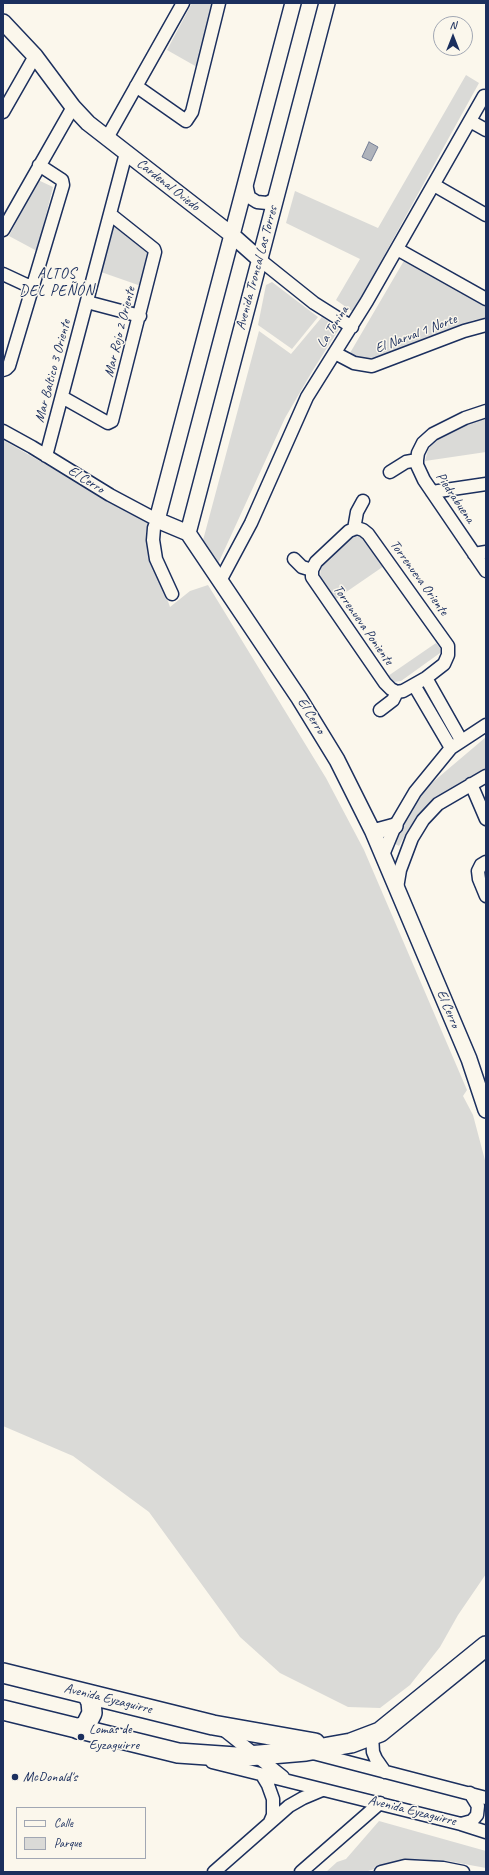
<!DOCTYPE html>
<html>
<head>
<meta charset="utf-8">
<style>
	body { margin:0 }
	#map { position:relative; width:489px; height:1875px; overflow:hidden; background:#fbf7ec; font-family:Caveat,sans-serif }
	canvas { display:block }
	.frame { position:absolute; inset:0; border:4px solid #1b2f5e; pointer-events:none }
	.legend { position:absolute; left:16px; top:1807px; width:130px; height:52px; box-sizing:border-box; background:#fbf7ec; border:1px solid #a1a7b3; margin:0; padding:5px 7px; list-style:none; font-size:12px; color:#1b2f5e }
	.legend li { display:flex; align-items:center; gap:8px; height:20px }
	.legend b { width:20px; border:1px solid #a1a7b3 }
	.north { position:absolute; left:433px; top:16px; width:40px; height:40px; box-sizing:border-box; background:#fbf7ec; border:1px solid #a1a7b3; border-radius:50%; rotate:0deg; font-size:11px; font-weight:700; line-height:16px; text-align:center; color:#1b2f5e }
	.north::after { content:''; display:block; margin:auto; width:14px; height:18px; background:#1b2f5e; clip-path:polygon(50% 0,100% 100%,50% 72%,0 100%) }
</style>
</head>
<body>
<div id="map">
<canvas width="489" height="1875"></canvas>
<div class="frame"></div>
<ul class="legend">
<li><b style="height:5px;background:#fbf7ec"></b>Calle</li>
<li><b style="height:11px;background:#dadad7"></b>Parque</li>
</ul>
<div class="north">N</div>
</div>
<script>
const ctx = document.querySelector('canvas').getContext('2d');
ctx.lineJoin = 'round';
function fill(path, color) {
  ctx.fillStyle = color;
  ctx.fill(path, 'evenodd');
}
function toPath(rows) {
  const path = new Path2D();
  for (const r of rows) {
    path.moveTo(r[0], r[1]);
    for (let i = 2; i < r.length; i += 2) path.lineTo(r[i], r[i + 1]);
  }
  return path;
}
function strokePath(path, color, width, dash) {
  ctx.strokeStyle = color;
  ctx.lineWidth = width;
  ctx.lineCap = dash ? 'butt' : 'round';
  ctx.setLineDash(dash || []);
  ctx.stroke(path);
}
function label(font, color, halo, rows, align = 'center') {
  ctx.font = font + ' Caveat,sans-serif';
  ctx.lineWidth = 3;
  ctx.setLineDash([]);
  ctx.textBaseline = 'middle';
  ctx.strokeStyle = halo;
  ctx.fillStyle = color;
  for (const [text, x, y, turn = 0] of rows) {
    ctx.save();
    ctx.translate(x, y);
    ctx.rotate((+turn || 0) * Math.PI / 180);
    ctx.textAlign = isNaN(turn) ? turn : align;
    if (halo) ctx.strokeText(text, 0, 0);
    ctx.fillText(text, 0, 0);
    ctx.restore();
  }
}
fill(toPath([
	[192,3,214,3,197,67,167,50],
	[466,75,479,83,353,312,336,300,360,259,286,223,295,191,378,228],
	[38,180,53,187,37,251,9,236],
	[114,225,148,254,141,286,101,272],
	[405,259,486,304,486,318,474,320,385,356,359,360,350,353],
	[272,282,318,317,292,349,258,325,266,285],
	[322,317,339,329,313,370,285,418,217,566,202,544,259,331,291,354],
	[486,418,486,452,425,461,428,450,434,441,447,433,471,422],
	[3,440,141,519,148,521,146,537,170,607,190,591,208,585,326,778,364,850,467,1090,463,1096,473,1115,486,1164,486,1574,458,1615,440,1647,410,1685,380,1708,348,1707,280,1673,240,1637,149,1512,73,1456,3,1426],
	[359,534,364,537,384,566,336,599,320,577,321,567,353,535],
	[436,643,440,648,440,653,401,681,394,682,388,676],
	[486,737,486,769,435,798,405,835,399,846,392,842,427,787],
	[379,1821,486,1851,486,1868,448,1861,415,1859,387,1865,365,1872,326,1872,337,1862,346,1859]
]), '#dadad7');
const water = toPath([
	[369,142,378,147,371,161,362,157,369,142]
]);
fill(water, '#afb3bb');
strokePath(water, '#747e96', 1);
const minor = toPath([
	[136,86,186,121,192,112,219,3],
	[3,112,35,56],
	[470,121,486,130],
	[107,138,183,3],
	[246,184,249,197,257,202,267,203,275,199],
	[434,185,486,215],
	[3,230,73,107],
	[397,249,486,299],
	[259,259,314,303,352,327],
	[3,274,33,288],
	[87,302,140,316],
	[335,353,354,363,372,366,464,331,486,325],
	[3,370,6,369,9,366,63,185,62,180,39,165],
	[62,397,108,423,112,421,155,252,154,249,110,214],
	[486,411,465,418,433,434,423,443,418,453,417,460,417,465,424,480,486,571],
	[3,431,32,447,110,495,157,520,154,528,153,540,156,559,172,594],
	[46,456,126,153],
	[390,472,406,462,417,460],
	[432,492,486,484],
	[357,528,363,530,368,534,448,646,448,655,444,664,426,678,403,691,397,692,391,689,385,683,312,577,312,570,316,562,349,531,357,528],
	[354,529,357,512,363,501],
	[474,554,486,552],
	[294,559,302,567,312,570],
	[220,581,251,523,307,397,367,301,484,96],
	[426,678,461,740],
	[414,685,451,748],
	[380,710,393,700,397,692],
	[471,784,486,819],
	[383,855,395,826,415,792,451,748,486,725],
	[486,862,481,865,478,871,479,879,486,896],
	[397,888,400,870,412,838,423,820,438,804,486,776],
	[224,1730,283,1777],
	[372,1736,373,1752,376,1759,385,1772],
	[313,1753,486,1798],
	[212,1762,461,1824,486,1832],
	[262,1775,268,1785,273,1799,273,1815,270,1822],
	[461,1824,472,1821,477,1815,478,1806,470,1793],
	[214,1872,289,1806,303,1798,322,1790],
	[301,1872,380,1803],
	[381,1872,405,1866,443,1868,463,1872]
]);
const tertiary = toPath([
	[293,3,157,520,188,533,299,698,337,760,373,832,469,1059,486,1110],
	[3,22,35,56,73,107,88,123,232,235,259,259],
	[188,533,327,3],
	[373,832,395,826]
]);
const primary = toPath([
	[3,1673,213,1725,315,1743],
	[3,1710,178,1753,236,1757,306,1751,351,1743,380,1732,486,1646],
	[78,1729,86,1725,92,1713,91,1702,87,1694]
]);
strokePath(minor, '#1b2f5e', 15);
strokePath(tertiary, '#1b2f5e', 18);
strokePath(primary, '#1b2f5e', 22);
strokePath(minor, '#fbf7ec', 12);
strokePath(tertiary, '#fbf7ec', 15);
strokePath(primary, '#fbf7ec', 19);
for (const [x, y, r, color] of [
	[81,1737,4,"#1b2f5e"],
	[15,1777,4,"#1b2f5e"]
]) {
  const dot = new Path2D();
  dot.arc(x, y, r, 0, 2 * Math.PI);
  ctx.fillStyle = color;
  ctx.fill(dot);
  strokePath(dot, '#fbf7ec', 1.5);
}
label('14px', '#1b2f5e', '#fbf7ec', [
	["Cardenal Oviedo",168,185,38],
	["Avenida Troncal Las Torres",257,268,-75],
	["La Tonina",333,327,-57],
	["Mar Rojo 2 Oriente",120,332,-76],
	["El Narval 1 Norte",416,334,-21],
	["Mar Baltico 3 Oriente",53,371,-75],
	["El Cerro",86,480,32],
	["Piedrabuena",455,498,56],
	["Torrenueva Oriente",419,578,54],
	["Torrenueva Poniente",363,625,55],
	["El Cerro",311,716,58],
	["El Cerro",448,1009,67],
	["Avenida Eyzaguirre",108,1699,14],
	["Avenida Eyzaguirre",412,1811,14]
]);
label('14px', '#1b2f5e', '#fbf7ec', [
	["Lomas de",89,1729],
	["Eyzaguirre",89,1745],
	["McDonald's",23,1777]
], 'left');
ctx.letterSpacing = '1px';
label('15px', '#1b2f5e', '#fbf7ec', [
	["ALTOS",57,274],
	["DEL PEÑÓN",57,291]
]);
ctx.letterSpacing = '0px';
</script>
</body>
</html>
